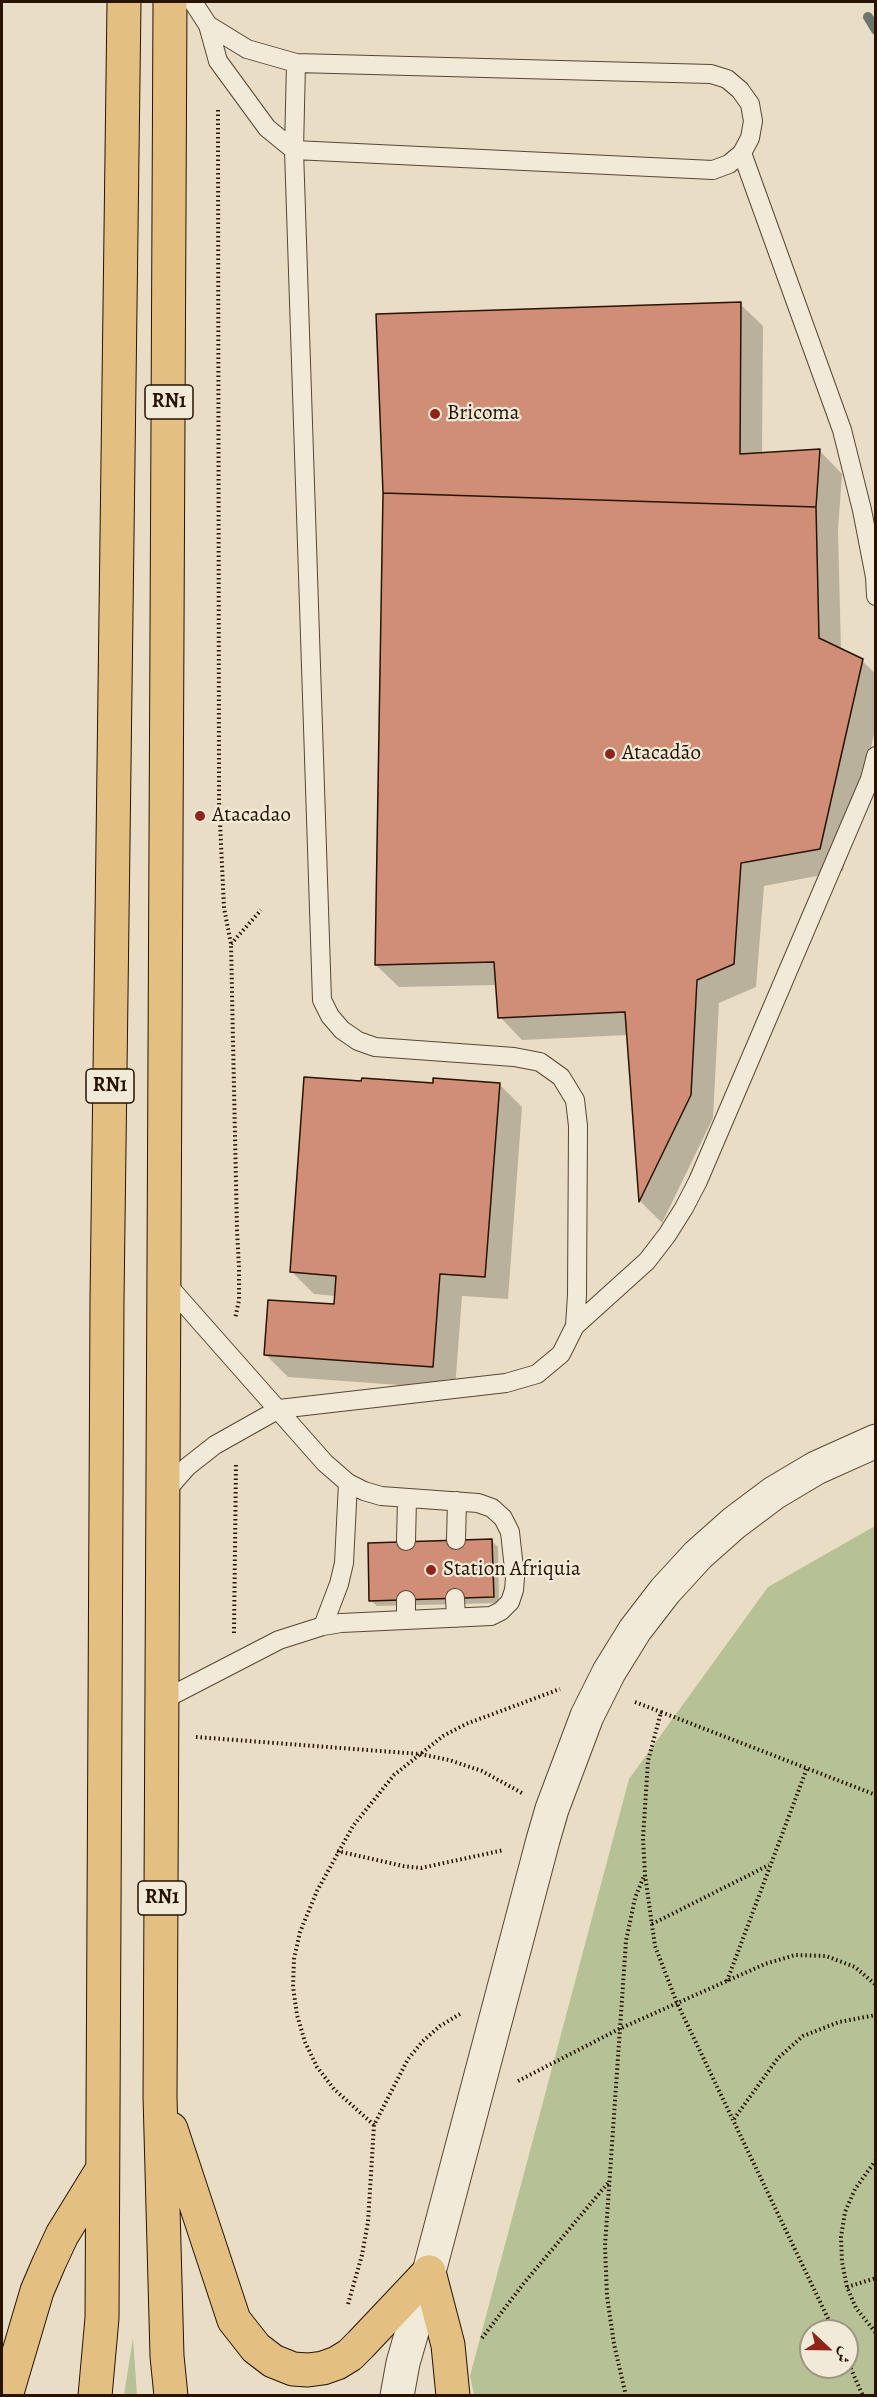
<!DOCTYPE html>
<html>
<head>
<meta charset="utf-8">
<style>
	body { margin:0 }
	#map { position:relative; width:877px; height:2397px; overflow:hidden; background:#e9dec5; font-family:Alegreya,Amiri,serif }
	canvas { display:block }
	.frame { position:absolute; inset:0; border:3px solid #271300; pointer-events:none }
	.north { position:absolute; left:799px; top:2319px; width:60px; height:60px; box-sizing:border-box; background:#f1ead9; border:2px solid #a09482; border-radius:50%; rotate:112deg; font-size:16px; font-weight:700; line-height:24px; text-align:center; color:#271300 }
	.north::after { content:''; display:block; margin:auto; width:21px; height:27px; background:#8f2418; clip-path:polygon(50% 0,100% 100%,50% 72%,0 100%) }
</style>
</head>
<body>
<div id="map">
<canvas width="877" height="2397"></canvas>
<div class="frame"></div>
<div class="north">ش</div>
</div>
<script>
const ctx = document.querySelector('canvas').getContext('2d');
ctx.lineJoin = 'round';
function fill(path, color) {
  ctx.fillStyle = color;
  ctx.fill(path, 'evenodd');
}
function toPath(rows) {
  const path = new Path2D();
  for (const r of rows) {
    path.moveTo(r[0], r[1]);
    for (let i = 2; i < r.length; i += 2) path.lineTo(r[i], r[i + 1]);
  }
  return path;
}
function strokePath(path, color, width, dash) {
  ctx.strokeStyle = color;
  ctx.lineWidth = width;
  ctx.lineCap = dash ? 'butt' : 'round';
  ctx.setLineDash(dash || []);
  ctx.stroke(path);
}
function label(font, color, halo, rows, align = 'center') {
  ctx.font = font + ' Alegreya,serif';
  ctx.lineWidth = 4.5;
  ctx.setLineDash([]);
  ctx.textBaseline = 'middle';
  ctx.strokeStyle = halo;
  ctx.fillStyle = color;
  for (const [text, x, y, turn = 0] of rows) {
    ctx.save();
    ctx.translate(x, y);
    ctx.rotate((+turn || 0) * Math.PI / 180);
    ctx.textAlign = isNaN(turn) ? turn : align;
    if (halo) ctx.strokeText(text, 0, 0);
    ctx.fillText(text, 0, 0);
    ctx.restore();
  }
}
fill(toPath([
	[875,1526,875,2395,474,2395,470,2376,629,1779,768,1587],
	[811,2331,847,2331,847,2367,811,2367],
	[133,2338,137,2395,124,2395]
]), '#b6c195');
fill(toPath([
	[740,304,763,326,762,454,820,451,842,474,838,530,841,650,862,661,876,674,876,725,843,871,764,886,756,987,719,1003,713,1118,662,1223,640,1201,628,1035,522,1040,500,1017,497,985,399,987,376,965],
	[499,1084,522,1107,508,1299,462,1296,455,1389,288,1377,265,1354,335,1306,336,1296,314,1294,292,1272,434,1085],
	[492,1541,498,1547,499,1603,377,1606,370,1600]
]), '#0003');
strokePath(toPath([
	[868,17,876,30]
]), '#6a786b', 10);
const building = toPath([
	[741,302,740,454,820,449,816,507,383,493,376,314,741,302],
	[383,493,816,507,819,638,863,659,820,849,741,863,734,964,697,980,691,1095,639,1202,625,1012,498,1018,494,962,375,965,383,493],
	[304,1077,361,1081,362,1078,433,1083,433,1078,500,1083,485,1277,440,1274,433,1367,264,1355,268,1300,334,1304,336,1276,290,1272,304,1077],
	[492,1539,494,1597,369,1601,368,1543,492,1539]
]);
fill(building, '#d18e77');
strokePath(building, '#271300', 1.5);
const service = toPath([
	[193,2,208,25,247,49,296,63,711,74,727,79,740,90,750,104,753,121,750,138,742,153,729,164,713,170,294,150,267,128,218,61,208,25],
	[742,153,842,430,862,510,875,577,876,596],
	[575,1326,647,1261,667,1235,684,1208,698,1181,870,779,876,756],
	[164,1493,187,1467,215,1445,279,1409,506,1383,537,1374,561,1354,575,1326,577,1295,578,1126,575,1100,561,1077,540,1062,514,1057,375,1047,358,1041,342,1030,330,1016,322,1000,294,150,296,63],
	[456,1540,457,1501],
	[406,1541,407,1499],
	[455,1598,456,1618],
	[406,1620,406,1600],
	[323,1626,339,1584,344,1563,348,1483],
	[163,1700,279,1640,323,1626,341,1623,491,1616,501,1611,510,1602,514,1590,515,1578,510,1532,503,1518,492,1508,478,1503,381,1496,364,1491,348,1483,325,1463,165,1282]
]);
const tertiary = toPath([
	[397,2396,403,2363,429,2272,543,1840,552,1809,587,1716,609,1672,635,1630,665,1591,698,1555,734,1523,774,1493,816,1468,876,1441]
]);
const primary = toPath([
	[429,2272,448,2345,453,2396]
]);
const trunk = toPath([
	[170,2,160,2096,167,2356,171,2396],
	[171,2129,234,2320,256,2348,273,2361,293,2369,308,2370,323,2368,337,2363,350,2355,361,2344,429,2272],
	[6,2396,37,2291,49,2263,62,2235,102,2170],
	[95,2396,102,2318,107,1300,124,2]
]);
strokePath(service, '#584631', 20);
strokePath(tertiary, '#584631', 35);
strokePath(primary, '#271300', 35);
strokePath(trunk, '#271300', 35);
strokePath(toPath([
	[218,110,219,801,224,908,231,944,237,1231,239,1267,239,1300,235,1319],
	[231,944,261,910],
	[234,1633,236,1463],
	[635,1702,661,1712],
	[196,1737,420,1754,449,1760,482,1771,522,1793],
	[337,1851,403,1866,421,1868,504,1850],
	[652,1924,769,1865],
	[727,1981,807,1768],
	[518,2081,619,2029,765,1964,795,1955,826,1956,855,1967,876,1985],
	[734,2119,778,2058,803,2036,839,2022,876,2015],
	[374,2125,334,2089,317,2067,305,2042,297,2015,293,1987,294,1959,300,1932,317,1891,353,1826,394,1775,443,1736,466,1724,560,1689],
	[876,2160,855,2189,845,2212,841,2237,842,2262,847,2287,856,2308,876,2333],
	[847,2287,876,2278],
	[348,2304,362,2255,368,2222,374,2125,408,2059,422,2042,440,2026,460,2014],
	[834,2331,677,2003,655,1946,645,1875,643,1838,648,1761,661,1712,876,1795],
	[482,2338,524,2283,608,2183],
	[847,2360,863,2396],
	[626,2396,614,2344,607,2296,605,2246,626,1941,635,1898,644,1876]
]), '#271300', 4, [1.5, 3]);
strokePath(service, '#f1ead9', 18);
strokePath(tertiary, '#f1ead9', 33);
strokePath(primary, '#e4bf82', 33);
strokePath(trunk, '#e4bf82', 33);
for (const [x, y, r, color] of [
	[435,414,6,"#8f2418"],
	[610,754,6,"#8f2418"],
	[200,816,6,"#8f2418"],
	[431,1570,6,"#8f2418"]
]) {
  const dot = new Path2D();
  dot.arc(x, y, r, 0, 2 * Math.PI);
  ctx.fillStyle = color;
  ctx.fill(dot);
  strokePath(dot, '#f1ead9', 2);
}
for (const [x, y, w] of [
	[169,402,48],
	[110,1086,48],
	[162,1898,48]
]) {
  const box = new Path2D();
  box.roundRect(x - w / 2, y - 17, w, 34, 4.5);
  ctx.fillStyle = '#f1ead9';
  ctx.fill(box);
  strokePath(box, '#271300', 1.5);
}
label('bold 20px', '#271300', null, [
	["RN1",169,402],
	["RN1",110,1086],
	["RN1",162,1898]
]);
label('21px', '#271300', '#f1ead9', [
	["Bricoma",447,414],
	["Atacadão",622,754],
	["Atacadao",212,816],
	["Station Afriquia",443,1570]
], 'left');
</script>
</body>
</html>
